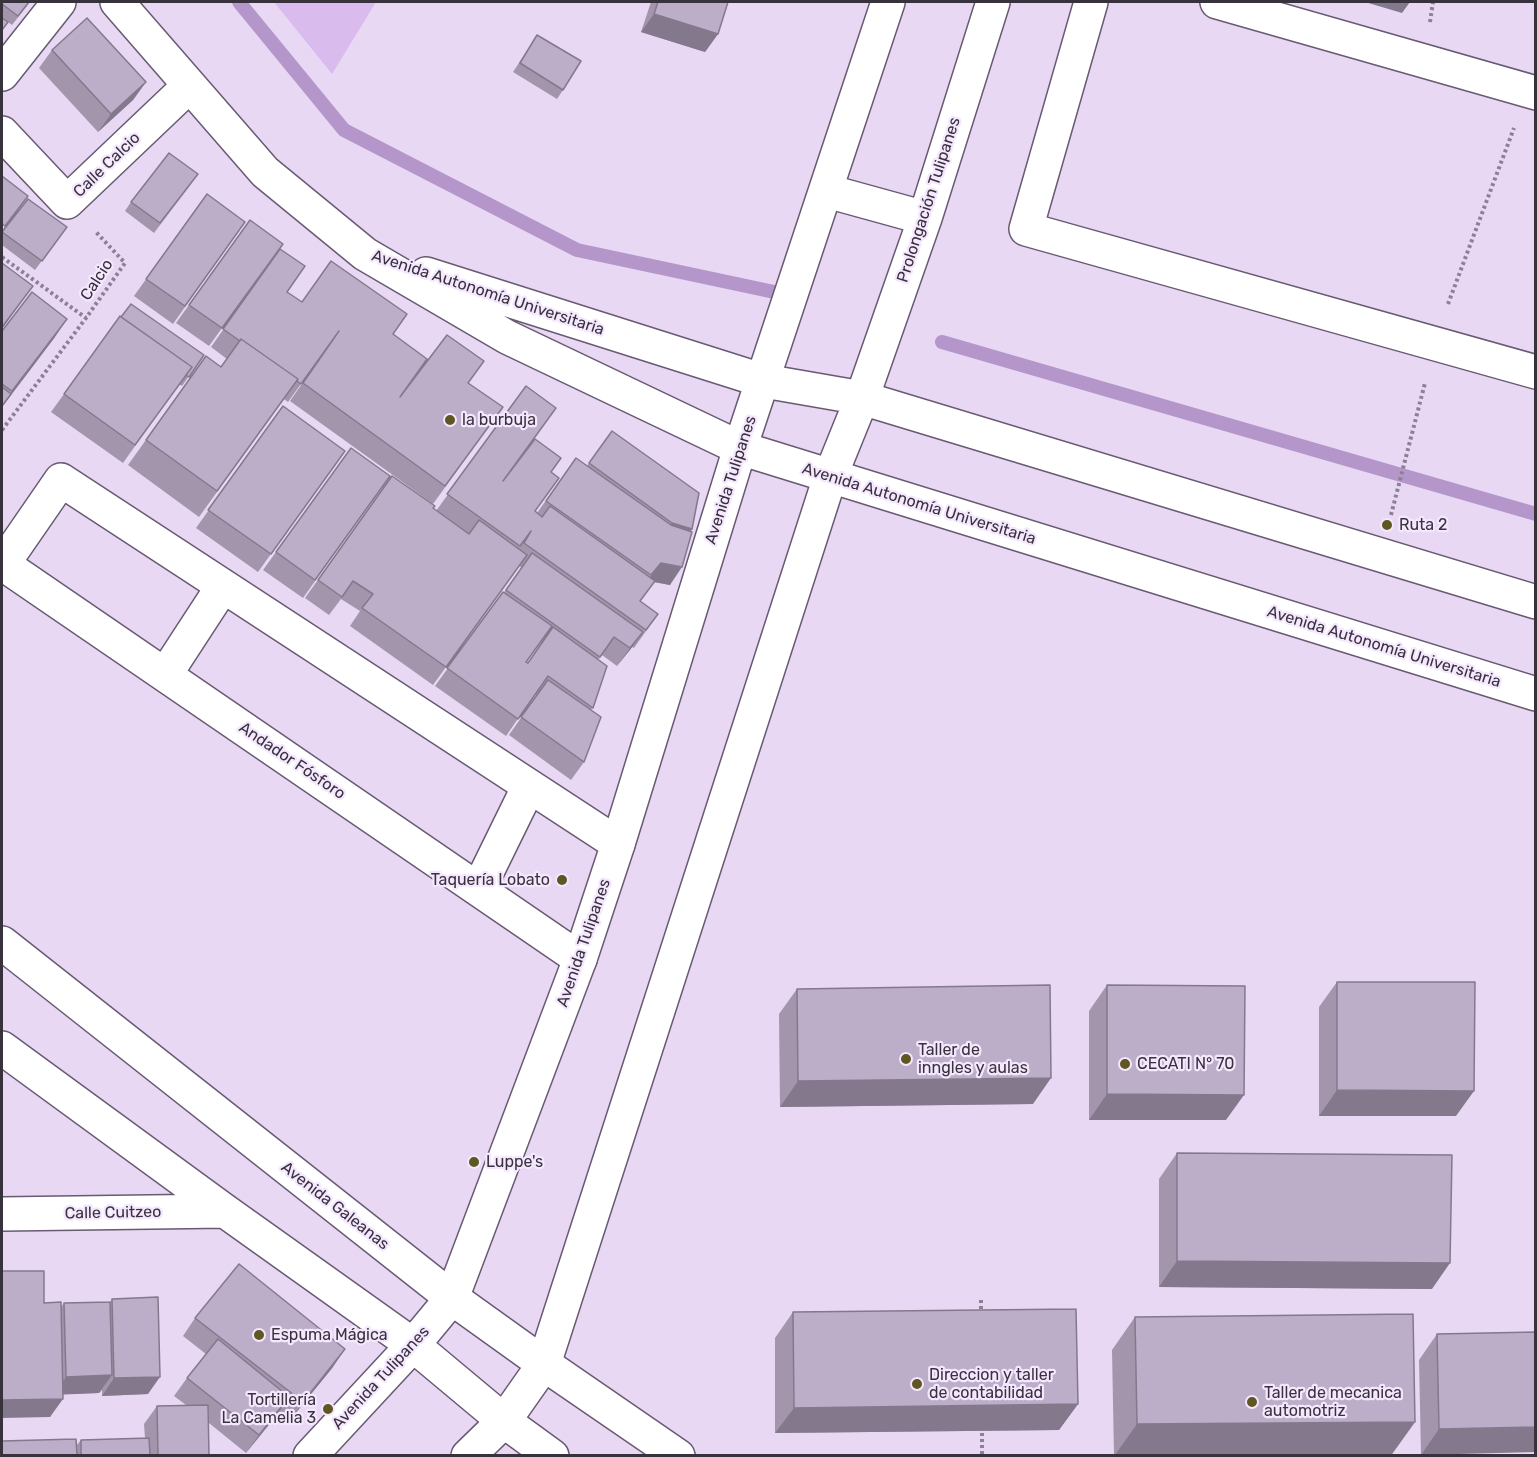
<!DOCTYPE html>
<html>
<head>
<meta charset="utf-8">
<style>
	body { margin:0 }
	#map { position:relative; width:1537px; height:1457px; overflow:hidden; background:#e8d8f4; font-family:Rubik,sans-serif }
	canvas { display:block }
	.frame { position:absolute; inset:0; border:3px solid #38323d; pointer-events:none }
</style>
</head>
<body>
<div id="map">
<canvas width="1537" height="1457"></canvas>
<div class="frame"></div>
</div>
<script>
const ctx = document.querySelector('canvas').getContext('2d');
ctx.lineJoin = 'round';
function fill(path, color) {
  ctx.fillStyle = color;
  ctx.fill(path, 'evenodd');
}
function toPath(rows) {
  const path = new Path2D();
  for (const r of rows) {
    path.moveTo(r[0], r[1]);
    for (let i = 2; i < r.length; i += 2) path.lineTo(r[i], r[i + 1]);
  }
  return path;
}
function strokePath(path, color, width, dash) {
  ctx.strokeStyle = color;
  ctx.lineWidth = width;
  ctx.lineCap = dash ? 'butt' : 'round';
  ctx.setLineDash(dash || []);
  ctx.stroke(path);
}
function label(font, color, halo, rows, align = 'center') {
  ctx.font = font + ' Rubik,sans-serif';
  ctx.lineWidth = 4.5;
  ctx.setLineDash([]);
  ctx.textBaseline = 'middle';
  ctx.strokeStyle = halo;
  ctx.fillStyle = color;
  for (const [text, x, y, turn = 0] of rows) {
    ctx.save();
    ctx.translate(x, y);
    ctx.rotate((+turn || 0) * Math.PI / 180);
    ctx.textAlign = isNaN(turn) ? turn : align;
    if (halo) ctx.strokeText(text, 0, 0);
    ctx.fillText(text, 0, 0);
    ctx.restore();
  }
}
fill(toPath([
	[274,2,376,2,332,74]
]), '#d9bbee');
strokePath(toPath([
	[239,2,344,130,577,250,779,293],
	[942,342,1536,514]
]), '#b596ca', 14);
const minor = toPath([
	[117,2,265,172,365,254,507,337,740,448],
	[1091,2,1026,229,1536,372],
	[1217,2,1536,93],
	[2,74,59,2],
	[2,133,67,202,189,86],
	[426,274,764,381],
	[165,675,223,586],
	[479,888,529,786],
	[2,943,452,1298,544,1364,678,1456],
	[580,959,3,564,61,480,618,844],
	[2,1048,225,1211,413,1345,504,1421,552,1456],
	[2,1214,225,1211]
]);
const major = toPath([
	[827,191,925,218],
	[764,381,862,398,1536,602],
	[740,448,1536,694],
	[310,1456,413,1345,452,1298,580,959,618,844,740,448,888,2],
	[468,1456,504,1421,544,1364,830,477,862,398,925,218,993,2]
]);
strokePath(minor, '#685a72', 36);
strokePath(major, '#685a72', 36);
strokePath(toPath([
	[1430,22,1433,2],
	[2,257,86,318],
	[1448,304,1514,128],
	[2,430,86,318,125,263,95,231],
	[1391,515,1425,383],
	[981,1300,981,1315],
	[982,1427,982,1456]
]), '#8c8194', 4, [3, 3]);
strokePath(minor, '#fff', 33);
strokePath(major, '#fff', 33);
fill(toPath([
	[2,2,30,2,12,25,8,22,2,31],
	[651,2,728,2,718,34,705,52,641,32],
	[537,35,563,90,557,99,513,72],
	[52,50,146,82,133,100,98,132,39,68],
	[191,184,154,233,125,211,131,202],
	[207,194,245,222,173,324,134,296],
	[28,199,67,227,35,270,2,245,2,233],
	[250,220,283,244,209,346,176,323],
	[280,249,287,292,302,302,393,334,403,393,468,383,503,407,433,504,290,401,326,349,288,402,284,399,199,517,128,465,206,356,221,367,227,359,211,347],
	[2,331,55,337,2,407],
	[204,355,182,386,179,384,123,463,51,412,64,394],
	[526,386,511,471,551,472,535,512,537,513,576,458,587,466,589,463,692,529,670,585,654,582,640,601,658,614,634,648,632,647,617,666,602,655,598,660,593,708,591,710,584,762,571,780,509,735,537,695,535,694,506,736,435,686,503,592,504,592,522,568,519,566,433,685,350,626,360,611,341,599,329,615,305,598,392,476,436,511],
	[541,642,542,643,528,663,526,662],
	[283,406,345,451,258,572,196,528],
	[390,476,303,598,263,570,276,552],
	[1337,982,1456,1116,1319,1116,1319,1007],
	[1107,985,1226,1120,1089,1120,1089,1011],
	[797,989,1033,1104,780,1107,779,1014],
	[1177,1153,1432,1289,1159,1287,1159,1179],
	[112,1299,148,1394,102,1396,102,1390,99,1393,63,1394,50,1417,44,1303,61,1307,64,1303,110,1302],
	[793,1312,1078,1404,1059,1430,775,1433,775,1338],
	[1135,1317,1415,1422,1392,1454,1114,1455,1112,1350],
	[195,1318,333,1367,290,1420,279,1411,246,1453,209,1423,209,1455,2,1455,76,1446,81,1440,145,1438,144,1424,157,1406,186,1405,174,1396,187,1378,206,1354,183,1336],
	[1536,1332,1421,1455,1419,1360,1437,1334]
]), '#a295ac');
fill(toPath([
	[1365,2,1410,2,1402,13],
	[654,14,718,34,705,52,641,32],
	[146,82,133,100,98,132,111,114],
	[28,196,2,232,5,226],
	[33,286,20,304,2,329,2,327],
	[67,319,55,337,2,407,12,391],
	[672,523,692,529,679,547,660,541],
	[661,563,682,567,670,585,654,582,627,619,654,582,638,593],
	[643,632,630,650,617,666,630,648],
	[1051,1078,1033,1104,780,1107,798,1081],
	[1337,1090,1474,1091,1456,1116,1319,1116],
	[1107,1094,1244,1095,1226,1120,1089,1120],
	[1177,1261,1450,1263,1432,1289,1159,1287],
	[345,1349,333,1367,290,1420,303,1402],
	[112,1375,99,1393,53,1395,66,1377],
	[160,1377,148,1394,102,1396,114,1378],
	[289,1397,277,1415,246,1453,259,1435],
	[63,1399,50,1417,2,1418,2,1400],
	[1078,1404,1059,1430,775,1433,794,1408],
	[1415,1422,1392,1454,1115,1455,1137,1424],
	[1536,1427,1536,1452,1421,1455,1439,1429]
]), '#84798c');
const building = toPath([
	[2,2,29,2,18,16,2,4,2,2],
	[658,2,728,2,718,34,654,14,658,2],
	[2,18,8,22,2,30,2,18],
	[87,18,146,82,111,114,52,50,87,18],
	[537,35,581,61,563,90,520,63,537,35],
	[169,153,198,174,160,223,131,202,169,153],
	[2,176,28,196,5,226,2,224,2,176],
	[207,194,245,222,185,306,146,279,207,194],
	[28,199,67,227,42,261,2,232,28,199],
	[250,220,283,244,222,328,189,305,250,220],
	[280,249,305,266,287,292,302,302,331,261,407,314,393,334,427,359,400,397,447,335,484,361,468,383,503,407,445,486,303,383,339,331,301,384,297,381,298,379,241,339,240,341,223,329,280,249],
	[2,263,33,286,2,327,2,263],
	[32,292,67,319,12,391,2,384,2,331,32,292],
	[131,304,204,355,189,377,186,375,192,367,121,317,131,304],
	[120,316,192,367,135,445,64,394,120,316],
	[241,339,298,379,217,491,146,440,206,356,221,367,241,339],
	[526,386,556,408,503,481,535,439,561,458,551,472,559,478,535,511,542,517,550,506,655,581,640,601,658,614,646,630,524,543,531,531,520,546,447,494,526,386],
	[2,387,11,394,2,406,2,387],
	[283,406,345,451,271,554,208,510,283,406],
	[612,431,699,493,692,529,672,523,589,463,612,431],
	[351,448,390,476,315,580,276,552,351,448],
	[576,458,671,525,692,532,682,567,661,563,651,575,546,501,576,458],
	[392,476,435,506,433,508,469,534,479,520,527,555,446,667,362,608,373,594,353,581,342,597,318,580,392,476],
	[532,553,643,632,630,648,614,637,600,657,506,590,532,553],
	[503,592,552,626,526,662,528,663,553,627,607,666,593,708,548,676,518,719,447,668,503,592],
	[548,680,601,717,584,762,521,717,548,680],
	[1337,982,1475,982,1474,1091,1337,1090,1337,982],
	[1050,985,1051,1078,798,1081,797,989,1050,985],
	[1107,985,1245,986,1244,1095,1107,1094,1107,985],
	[1177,1153,1452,1155,1450,1263,1177,1261,1177,1153],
	[239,1264,345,1349,303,1402,195,1318,239,1264],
	[2,1271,44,1271,44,1303,61,1302,63,1399,2,1400,2,1271],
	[158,1297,160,1377,114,1378,112,1299,158,1297],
	[110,1302,112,1375,66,1377,64,1303,110,1302],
	[1076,1309,1078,1404,794,1408,793,1312,1076,1309],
	[1413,1314,1415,1422,1137,1424,1135,1317,1413,1314],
	[1536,1332,1536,1427,1439,1429,1437,1334,1536,1332],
	[218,1339,289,1397,259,1435,187,1378,218,1339],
	[208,1405,209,1455,158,1455,157,1406,208,1405],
	[149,1438,150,1455,81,1455,81,1440,149,1438],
	[76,1439,77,1455,2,1455,2,1441,76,1439]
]);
fill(building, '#bcadc8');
strokePath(building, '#84798c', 1.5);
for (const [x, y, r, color] of [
	[450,420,6,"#5f5723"],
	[1387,525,6,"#5f5723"],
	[562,880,6,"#5f5723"],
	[906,1059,6,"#5f5723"],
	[1125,1064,6,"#5f5723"],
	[474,1162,6,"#5f5723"],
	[259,1335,6,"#5f5723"],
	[917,1384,6,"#5f5723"],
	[1252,1402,6,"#5f5723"],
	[328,1409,6,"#5f5723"]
]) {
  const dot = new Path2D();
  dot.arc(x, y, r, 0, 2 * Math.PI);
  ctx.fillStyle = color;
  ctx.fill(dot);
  strokePath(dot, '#f4e7fe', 2);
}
label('16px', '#38323d', '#f4e7fe', [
	["Calle Calcio",107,165,-44],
	["Prolongación Tulipanes",929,200,-72],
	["Calcio",97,280,-57],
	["Avenida Autonomía Universitaria",488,293,18],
	["Avenida Tulipanes",731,480,-72],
	["Avenida Autonomía Universitaria",919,504,17],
	["Avenida Autonomía Universitaria",1384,647,17],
	["Andador Fósforo",292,761,34],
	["Avenida Tulipanes",584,943,-71],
	["Avenida Galeanas",335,1206,38],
	["Calle Cuitzeo",113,1213,-1],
	["Avenida Tulipanes",381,1378,-47]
]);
label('16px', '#38323d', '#f4e7fe', [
	["la burbuja",462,420],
	["Ruta 2",1399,525],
	["Taquería Lobato",550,880,"right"],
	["Taller de",918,1050],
	["inngles y aulas",918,1068],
	["CECATI N° 70",1137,1064],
	["Luppe's",486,1162],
	["Espuma Mágica",271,1335],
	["Direccion y taller",929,1375],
	["de contabilidad",929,1393],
	["Taller de mecanica",1264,1393],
	["automotriz",1264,1411],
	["Tortillería",316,1400,"right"],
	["La Camelia 3",316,1418,"right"]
], 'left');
</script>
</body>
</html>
